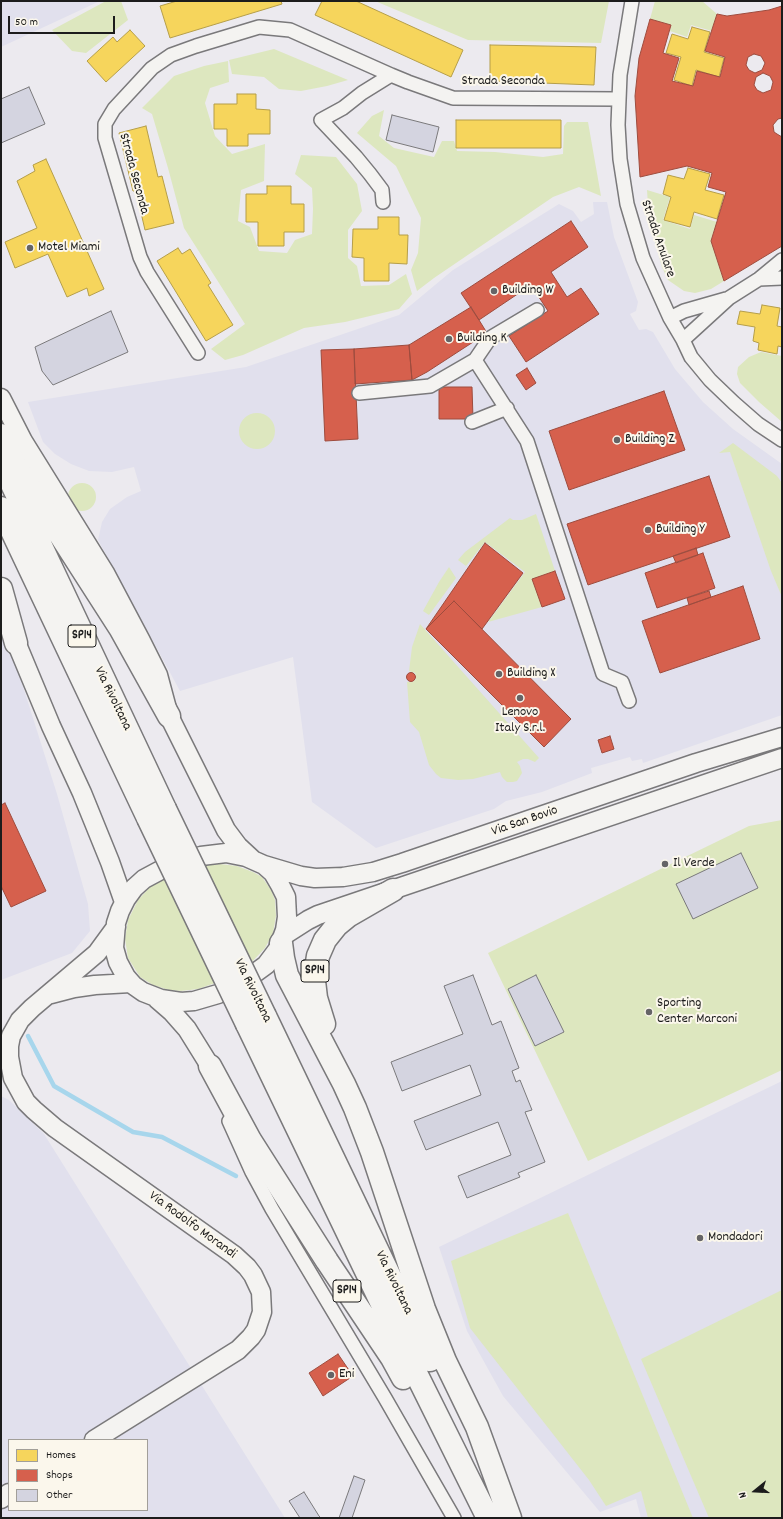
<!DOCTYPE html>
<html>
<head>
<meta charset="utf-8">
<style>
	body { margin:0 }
	#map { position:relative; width:783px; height:1519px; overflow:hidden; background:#eceaef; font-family:Dekko,sans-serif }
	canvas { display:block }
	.frame { position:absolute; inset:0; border:2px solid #1c1c1c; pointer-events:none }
	.legend { position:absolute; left:8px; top:1439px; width:140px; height:72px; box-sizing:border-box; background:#fbf7ec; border:1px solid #a29f99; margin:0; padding:5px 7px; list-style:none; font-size:12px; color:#1c1c1c }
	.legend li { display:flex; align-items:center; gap:8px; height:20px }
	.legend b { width:20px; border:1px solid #a29f99 }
	.north { position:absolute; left:735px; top:1471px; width:40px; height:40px; -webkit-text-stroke:3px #fbf7ec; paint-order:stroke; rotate:252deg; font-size:11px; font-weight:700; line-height:16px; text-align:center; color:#1c1c1c }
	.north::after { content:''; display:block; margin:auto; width:14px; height:18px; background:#1c1c1c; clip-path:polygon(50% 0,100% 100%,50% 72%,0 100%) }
	.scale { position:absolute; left:8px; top:16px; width:107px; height:18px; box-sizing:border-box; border:2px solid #1c1c1c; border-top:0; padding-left:5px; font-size:12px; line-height:14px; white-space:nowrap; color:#1c1c1c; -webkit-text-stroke:3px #fbf7ec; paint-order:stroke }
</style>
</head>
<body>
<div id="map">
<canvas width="783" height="1519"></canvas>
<div class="frame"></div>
<ul class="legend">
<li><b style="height:11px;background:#f6d55c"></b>Homes</li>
<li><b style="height:11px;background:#d6604d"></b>Shops</li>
<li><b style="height:11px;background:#d4d4e0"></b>Other</li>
</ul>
<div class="north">N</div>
<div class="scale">50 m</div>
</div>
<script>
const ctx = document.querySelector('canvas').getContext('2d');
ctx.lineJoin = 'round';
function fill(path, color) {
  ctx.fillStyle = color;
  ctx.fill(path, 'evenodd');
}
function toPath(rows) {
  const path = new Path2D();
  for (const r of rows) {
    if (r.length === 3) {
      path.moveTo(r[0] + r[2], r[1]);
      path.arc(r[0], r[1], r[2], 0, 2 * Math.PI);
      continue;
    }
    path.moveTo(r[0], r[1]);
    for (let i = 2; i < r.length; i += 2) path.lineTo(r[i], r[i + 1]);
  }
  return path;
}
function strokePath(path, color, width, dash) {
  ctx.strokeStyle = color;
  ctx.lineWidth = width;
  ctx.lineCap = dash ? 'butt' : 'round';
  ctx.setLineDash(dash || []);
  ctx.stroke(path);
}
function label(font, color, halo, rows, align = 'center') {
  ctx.font = font + ' Dekko,sans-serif';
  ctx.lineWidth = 4;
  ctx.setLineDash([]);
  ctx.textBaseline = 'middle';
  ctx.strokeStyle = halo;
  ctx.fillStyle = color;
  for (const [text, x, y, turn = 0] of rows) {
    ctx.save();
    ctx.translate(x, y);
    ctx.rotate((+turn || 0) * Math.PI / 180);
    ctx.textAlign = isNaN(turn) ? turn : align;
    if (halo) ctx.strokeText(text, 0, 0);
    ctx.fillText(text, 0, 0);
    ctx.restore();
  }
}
fill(toPath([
	[1,1,100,1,1,47],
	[593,202,607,202,614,237,638,302,636,311,630,314,639,330,646,329,653,332,675,369,703,402,733,429,782,464,782,715,643,763,642,759,632,761,630,757,591,768,592,773,542,792,506,801,494,809,376,848,312,802,293,657,180,691,98,540,102,522,110,509,127,497,141,491,134,467,112,472,89,471,71,464,55,454,43,442,28,402,246,367,399,315,453,270,559,204,573,211,581,222,594,214],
	[1,617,57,794,88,904,90,931,72,953,1,980],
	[782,1081,782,1518,641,1518,636,1499,600,1512,503,1396,467,1331,439,1247],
	[1,1096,9,1100,44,1134,285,1518,1,1518],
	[9,1440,147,1440,147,1510,9,1510]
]), '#e1e0ed');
fill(toPath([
	[106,1,121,1,128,20,86,53,72,51,52,30],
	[375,1,609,1,601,43,468,40],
	[655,1,702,1,717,14,712,31,691,25,687,37,670,31,671,25,650,19],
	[274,49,348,80,327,86,301,91,279,89,264,77,232,74,229,60],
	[228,61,229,82,210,88,205,103,215,136,232,154,265,144,264,181,241,190,238,221,250,227,259,251,287,253,295,240,312,234,313,209,312,188,295,174,301,155,336,157,357,184,362,211,348,230,348,258,357,266,361,286,389,285,406,274,412,294,399,309,345,322,304,328,243,355,225,360,211,349,245,324,184,228,168,168,152,114,142,108,174,76,204,66],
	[384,110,379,136,394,148,434,157,442,141,454,141,457,151,495,152,543,157,563,154,564,126,567,122,588,122,601,196,579,187,553,197,434,278,417,291,411,270,418,253,421,218,396,166,357,133,372,116],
	[647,190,670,197,663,220,690,229,694,215,717,222,711,241,724,281,711,289,695,293,684,291,668,280,662,267,654,238,648,205],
	[761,352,782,356,782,422,759,402,740,383,737,374,738,367,749,357],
	[257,431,18],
	[733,443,777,476,782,483,782,597,771,571,730,452,719,453],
	[82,497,14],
	[536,514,555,571,532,579,542,607,488,622,525,572,485,542,466,566,458,560,465,552,510,518,513,520,522,520],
	[449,567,456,578,429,615,423,611,439,582],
	[420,624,539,758,535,762,528,759,523,759,517,762,520,766,522,773,517,781,513,782,507,782,502,777,500,772,473,779,458,780,441,778,436,774,429,765,419,732,410,722,407,682,412,682,416,679,415,673,409,671,412,647],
	[782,820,782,1070,588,1161,488,953,749,826],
	[220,864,237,866,253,872,262,877,271,890,275,900,276,916,273,933,265,948,249,965,221,981,198,989,181,991,169,990,153,985,140,977,128,958,125,939,128,920,138,900,150,887,176,873,203,866],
	[568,1213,693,1518,648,1518,641,1491,606,1506,589,1480,470,1328,451,1261],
	[782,1290,782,1518,709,1518,641,1359]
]), '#dde7bf');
const homes = toPath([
	[177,1,281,1,282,4,170,38,160,6,177,1],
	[322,1,356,1,463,50,451,77,315,15,322,1],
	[692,27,710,32,704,52,724,58,719,77,696,70,692,86,674,80,681,57,666,53,672,34,688,39,692,27],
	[130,30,145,46,106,82,87,61,113,37,117,42,130,30],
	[490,45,596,47,594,85,490,81,490,45],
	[237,94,256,94,256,109,270,110,270,134,248,134,248,146,227,146,227,129,214,129,214,104,237,104,237,94],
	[456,120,561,120,561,148,456,148,456,120],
	[146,126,158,177,162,176,174,223,145,230,136,191,133,191,119,133,146,126],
	[46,159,104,289,89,296,87,288,67,297,48,254,15,268,5,242,37,228,17,181,35,171,33,165,46,159],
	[688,168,710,174,705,190,724,195,717,219,694,212,690,227,664,220,671,197,663,194,668,175,684,179,688,168],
	[267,186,291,186,291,204,304,204,304,232,284,232,284,246,258,246,258,222,246,222,246,194,267,194,267,186],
	[378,217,399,217,399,235,408,235,407,264,389,263,389,281,364,281,364,258,352,257,353,229,378,229,378,217],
	[178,248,182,254,190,249,211,283,208,285,233,325,206,341,157,261,178,248],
	[762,305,780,308,777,326,782,327,782,347,778,346,777,354,758,350,759,343,753,341,755,327,737,324,740,311,760,314,762,305]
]);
fill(homes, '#f6d55c');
strokePath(homes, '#b59e49', 1);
const shops = toPath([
	[782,6,782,118,778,119,773,125,774,132,777,134,782,137,782,246,724,281,711,241,726,192,708,187,712,173,687,166,640,177,635,96,639,58,650,19,671,25,663,53,679,58,672,81,693,86,697,71,720,77,725,57,705,51,717,14,727,16,769,10,782,6],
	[754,54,761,56,765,63,762,70,755,73,749,70,746,65,748,57,754,54],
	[763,73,770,76,773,82,771,90,763,93,757,90,754,85,756,77,763,73],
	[571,221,588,247,551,272,567,297,581,288,599,314,526,362,509,336,548,311,531,285,479,320,461,293,571,221],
	[471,307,487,333,427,372,412,380,409,345,471,307],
	[409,345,412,380,355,384,354,349,409,345],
	[354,349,358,439,325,441,321,350,354,349],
	[527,368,536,383,526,390,516,375,527,368],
	[439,387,472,387,473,419,439,419,439,387],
	[664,391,685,450,569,490,549,431,664,391],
	[709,476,730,537,588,585,567,524,709,476],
	[485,543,523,573,482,629,454,601,426,629,485,543],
	[696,548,698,555,676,563,673,556,696,548],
	[703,553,715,588,657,608,645,573,703,553],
	[555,571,565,599,542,607,532,579,555,571],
	[743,586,760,639,660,673,642,621,743,586],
	[709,591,711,597,689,605,687,598,709,591],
	[454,601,571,719,544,747,426,629,454,601],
	[411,677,4.5],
	[610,736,614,749,602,753,598,740,610,736],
	[5,803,46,891,11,907,1,886,1,805,5,803],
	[338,1354,353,1376,323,1396,309,1373,338,1354]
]);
fill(shops, '#d6604d');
strokePath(shops, '#9e4c3e', 1);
strokePath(toPath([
	[28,1036,54,1086,133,1132,162,1137,236,1176]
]), '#a7d6ec', 4.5);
const building = toPath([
	[29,87,45,124,1,143,1,99,29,87],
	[392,115,439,127,433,152,386,140,392,115],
	[111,311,128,352,53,385,42,371,35,347,111,311],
	[741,853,758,888,693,919,676,884,741,853],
	[473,975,492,1025,501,1021,519,1068,512,1071,516,1082,520,1080,532,1110,525,1112,545,1162,518,1173,520,1177,467,1198,458,1176,511,1155,498,1122,426,1150,414,1121,481,1095,470,1065,402,1091,391,1062,463,1034,444,986,473,975],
	[536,975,564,1032,535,1046,508,989,536,975],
	[354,1476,365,1480,352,1518,339,1518,354,1476],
	[304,1492,319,1516,321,1518,300,1518,289,1501,304,1492]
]);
fill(building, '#d4d4e0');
strokePath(building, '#7a797b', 1);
const street = toPath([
	[632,1,620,75,618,125,620,159,627,204,643,258,670,318,683,340,691,357,710,380,734,403,758,424,782,440],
	[383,202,382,190,370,174,356,157,321,120,343,108,362,93,391,75,408,82,453,98,618,99],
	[759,279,782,278],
	[670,318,684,311,726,299],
	[683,340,729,298,759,279,782,260],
	[198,353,147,272,140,257,105,138,105,124,114,109,152,68,171,55,196,46,259,27,290,30,391,75],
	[475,360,490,338,537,310],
	[359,393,430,386,475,360,527,441,603,674,622,682,629,701],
	[472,422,507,408],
	[229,1121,252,1172,272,1209,385,1398,454,1518]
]);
const secondary = toPath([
	[1,398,23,441,105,573,141,641,158,675,169,716,226,830,238,846,252,859],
	[11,630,51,726,82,793,110,862,124,902],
	[226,853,246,857,264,865,273,873,280,885,286,897,287,917,285,930,278,949,266,965,255,973,233,987,218,994,194,1001,181,1002,161,999,143,992,133,985,126,977,118,962,114,948,116,923,120,911,126,899,134,888,144,879,172,864,201,856,226,853],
	[264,865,301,876,315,878,343,877,373,872,402,863,696,763,782,737],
	[283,936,308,920,318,915,782,758],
	[51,994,74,988,95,985,131,983],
	[157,999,172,1012,187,1029,210,1066],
	[94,1440,238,1350,251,1337,256,1330,262,1312,261,1292,253,1275,247,1267,234,1255,55,1128,34,1110,26,1102,13,1078,9,1057,9,1046,11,1036,20,1020,32,1008,97,953,116,927],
	[1,1499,9,1493]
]);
const highway = toPath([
	[1,435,14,463,120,628,169,716],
	[1,461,165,809],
	[1,508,148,818],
	[1,589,16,643],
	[281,943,283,958,287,975,344,1084,355,1108,372,1152,424,1309,445,1361,477,1427,510,1518],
	[265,1016,430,1360],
	[247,1024,396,1333,488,1518],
	[324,1024,316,998,314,981,318,956,325,940,337,925,348,916,393,890],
	[210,1066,250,1140,327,1261,392,1358,403,1378]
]);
strokePath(street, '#7a797b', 16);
strokePath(secondary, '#7a797b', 21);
strokePath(highway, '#7a797b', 25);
strokePath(street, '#f4f3f1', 13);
strokePath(secondary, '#f4f3f1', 18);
strokePath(highway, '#f4f3f1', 22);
const highwayBridge = toPath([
	[165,809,265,1016],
	[148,818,247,1024]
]);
strokePath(highwayBridge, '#7a797b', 25, []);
strokePath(highwayBridge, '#f4f3f1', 22);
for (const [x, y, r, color] of [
	[30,248,4,"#656466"],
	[494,291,4,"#656466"],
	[449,339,4,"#656466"],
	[617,440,4,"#656466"],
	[648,530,4,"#656466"],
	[499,674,4,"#656466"],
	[520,698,4,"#656466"],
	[665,864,4,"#656466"],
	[649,1012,4,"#656466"],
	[700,1238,4,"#656466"],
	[331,1375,4,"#656466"]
]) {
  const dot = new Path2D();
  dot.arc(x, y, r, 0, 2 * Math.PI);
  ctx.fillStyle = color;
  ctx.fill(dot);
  strokePath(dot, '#fbf7ec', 1.5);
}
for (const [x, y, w] of [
	[82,636,28],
	[315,971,28],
	[347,1291,28]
]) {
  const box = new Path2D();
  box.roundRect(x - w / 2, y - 11, w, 22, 3);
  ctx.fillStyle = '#fbf7ec';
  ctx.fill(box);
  strokePath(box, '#1c1c1c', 1);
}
label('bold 13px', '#1c1c1c', null, [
	["SP14",82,636],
	["SP14",315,971],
	["SP14",347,1291]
]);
label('14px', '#1c1c1c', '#fbf7ec', [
	["Strada Seconda",503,82],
	["Strada Seconda",133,174,75],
	["Strada Anulare",657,239,71],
	["Via Rivoltana",112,699,64],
	["Via San Bovio",525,822,-19],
	["Via Rivoltana",252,991,64],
	["Via Rodolfo Morandi",192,1226,36],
	["Via Rivoltana",393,1283,64]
]);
label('14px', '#1c1c1c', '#fbf7ec', [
	["Motel Miami",38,248],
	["Building W",502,291],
	["Building K",457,339],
	["Building Z",625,440],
	["Building Y",656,530],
	["Building X",507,674],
	["Lenovo",520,713,"center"],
	["Italy S.r.l.",520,729,"center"],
	["Il Verde",673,864],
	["Sporting",657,1004],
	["Center Marconi",657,1020],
	["Mondadori",708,1238],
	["Eni",339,1375]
], 'left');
</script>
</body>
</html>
